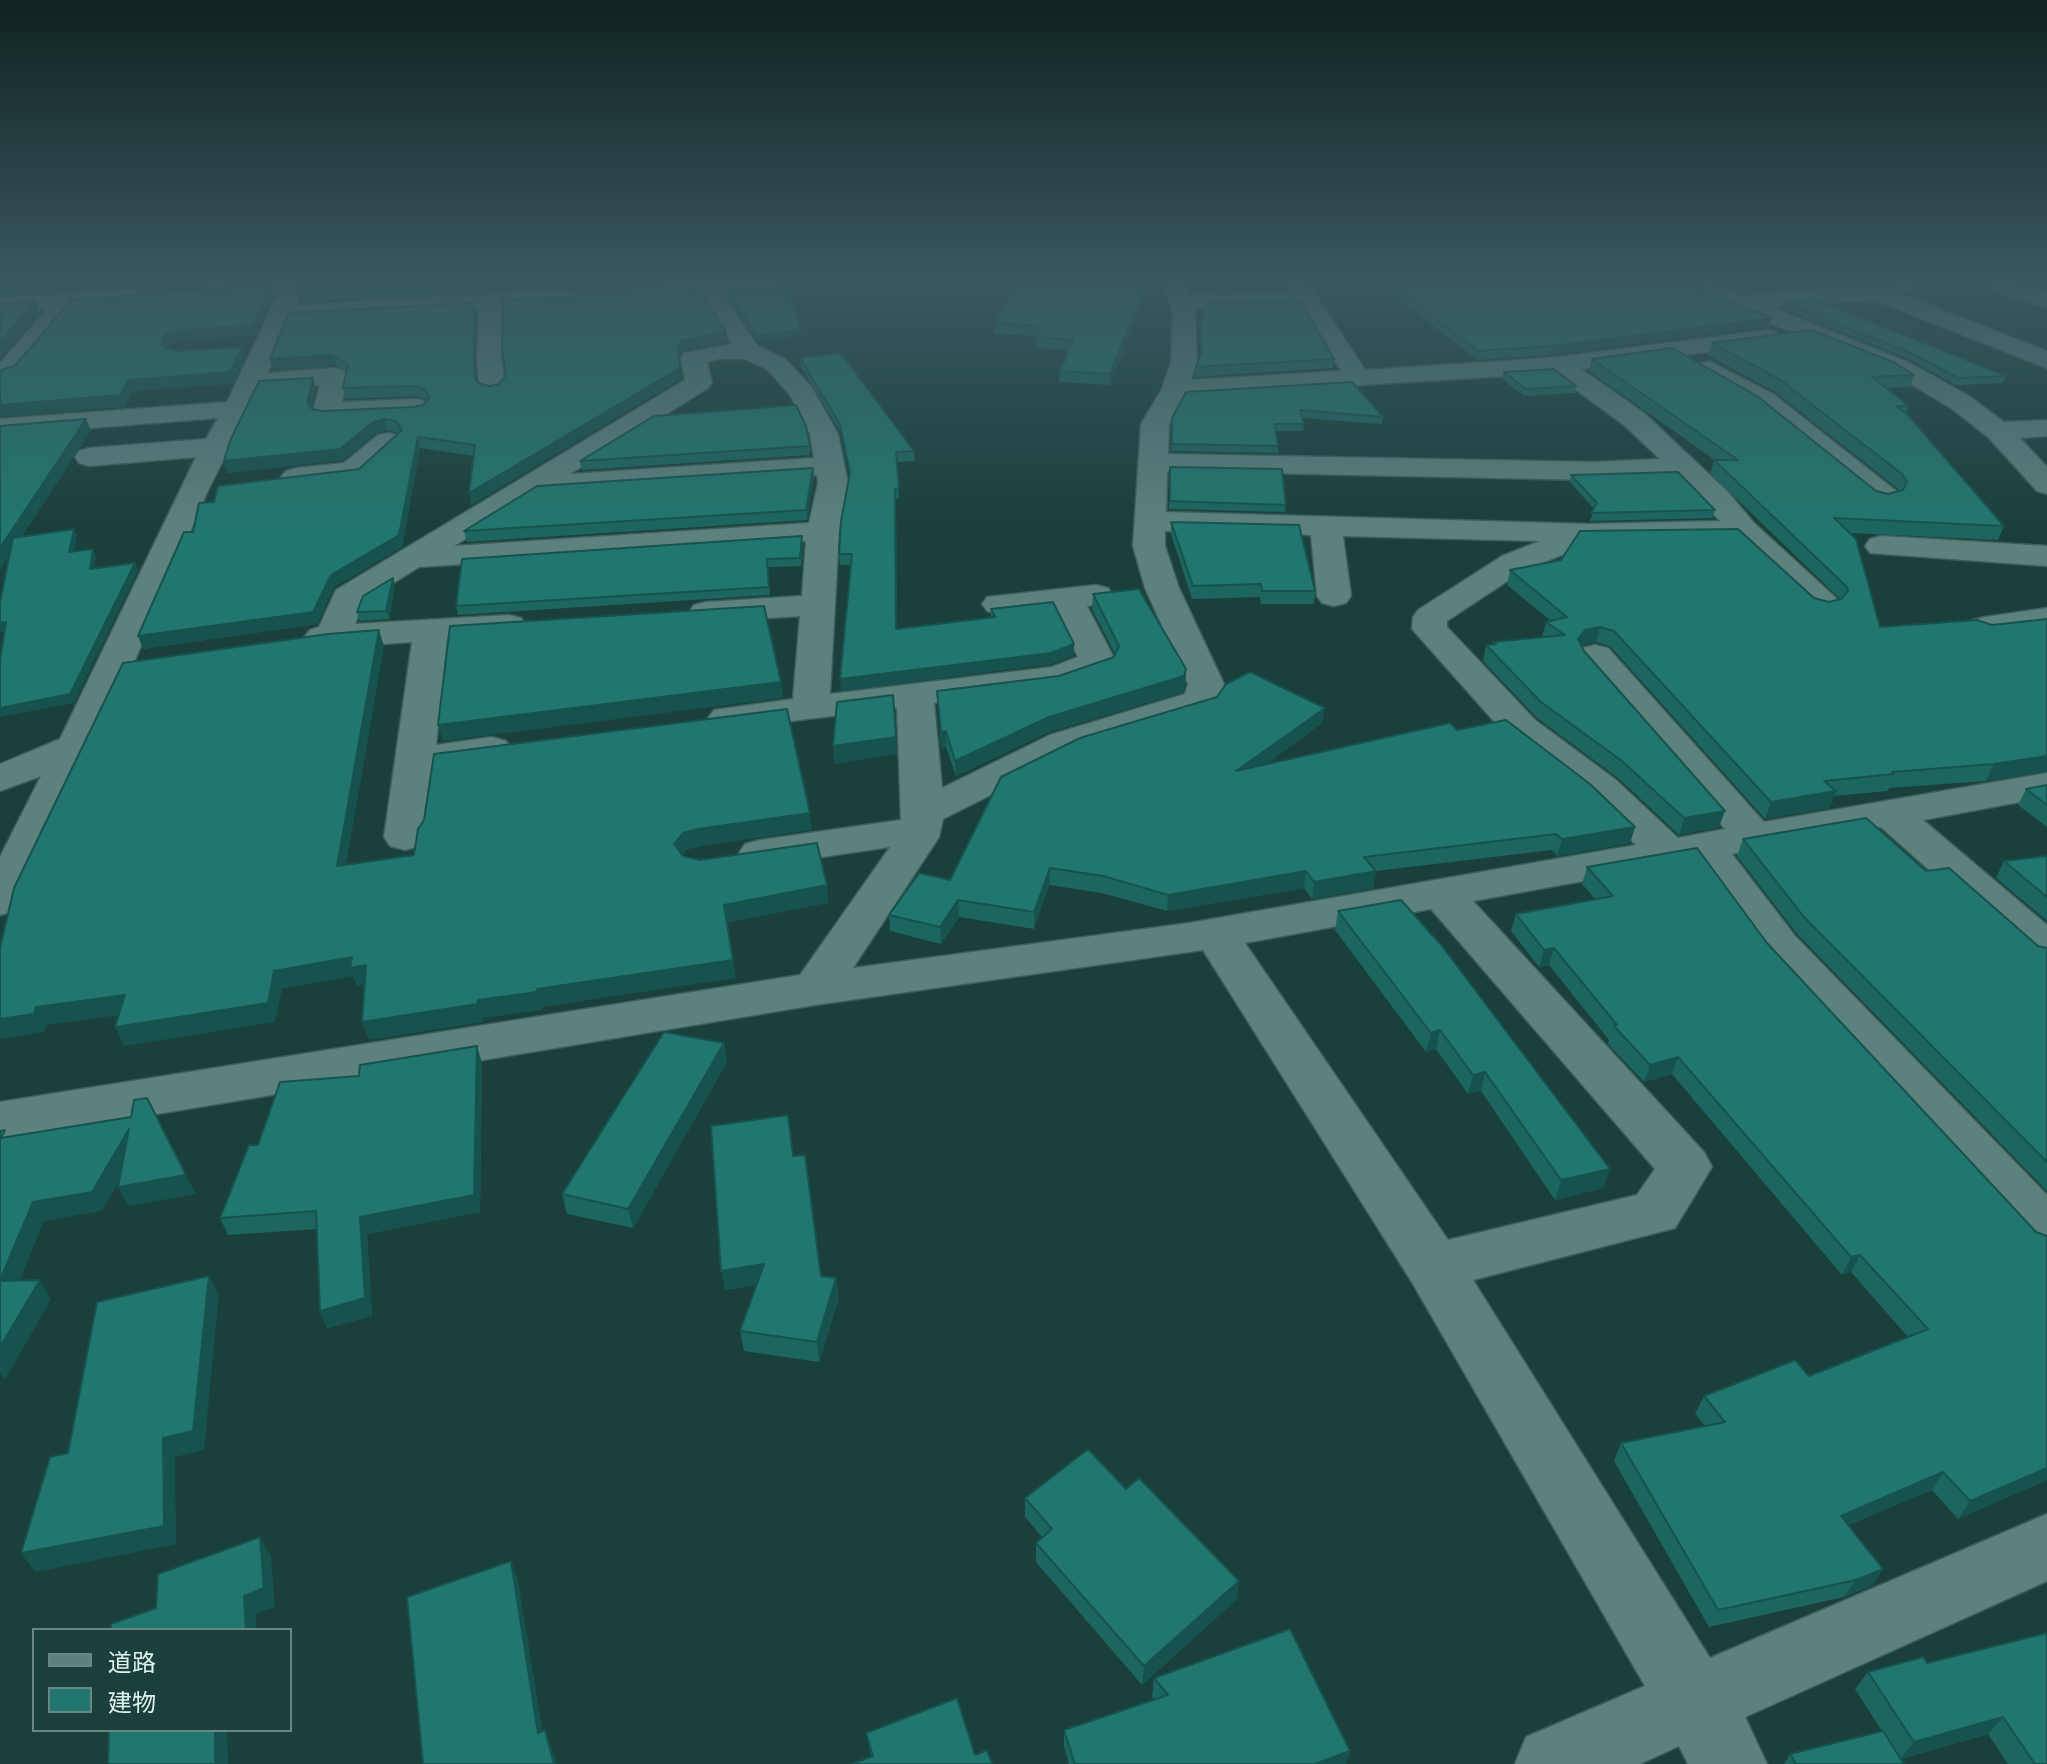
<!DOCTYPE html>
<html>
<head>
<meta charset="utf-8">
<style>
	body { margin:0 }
	#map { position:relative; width:2047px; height:1764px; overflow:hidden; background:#1b3f3b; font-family:Commissioner,"Noto Sans JP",sans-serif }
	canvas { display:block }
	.legend { position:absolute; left:32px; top:1628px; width:260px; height:104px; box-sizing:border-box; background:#1b3f3b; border:2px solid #698683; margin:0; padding:10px 14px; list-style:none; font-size:24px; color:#ddf1ee }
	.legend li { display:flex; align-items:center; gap:16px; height:40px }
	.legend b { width:40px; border:2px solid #698683 }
</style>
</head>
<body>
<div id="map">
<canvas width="2047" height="1764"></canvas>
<ul class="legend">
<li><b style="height:10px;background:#5d827e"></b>道路</li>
<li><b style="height:22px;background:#21776f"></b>建物</li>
</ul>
</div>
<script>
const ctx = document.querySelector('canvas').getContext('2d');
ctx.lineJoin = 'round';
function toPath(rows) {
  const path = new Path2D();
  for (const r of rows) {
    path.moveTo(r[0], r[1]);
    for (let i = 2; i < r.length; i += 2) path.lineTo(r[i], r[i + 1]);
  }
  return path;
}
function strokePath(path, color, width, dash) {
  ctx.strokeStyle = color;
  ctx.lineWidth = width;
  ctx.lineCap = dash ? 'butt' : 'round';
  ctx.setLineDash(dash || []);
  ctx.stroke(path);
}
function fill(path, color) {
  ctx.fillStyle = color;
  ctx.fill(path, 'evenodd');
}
const minor = toPath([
	[210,284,305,284,296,305,564,290,572,292,575,297,572,302,564,304,502,307,501,356,505,386,501,392,492,394,483,392,479,386,477,356,479,309,290,320,268,373,335,368,344,371,348,376,342,402,416,399,425,401,429,407,425,413,416,415,326,419,316,417,313,411,320,385,260,389,209,488,132,667,22,901,16,911,0,915,0,857,41,776,0,791,0,764,60,739,196,457,89,466,79,463,75,457,79,451,89,448,206,439,218,418,0,435,0,419,227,402,279,292,213,297,202,290,210,284],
	[678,284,799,284,788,291,724,295,758,346,785,359,811,386,838,434,848,483,839,531,830,694,1052,667,1078,657,1054,609,999,614,987,611,982,604,987,597,1096,585,1108,588,1113,595,1108,602,1087,606,1116,662,1111,670,1058,688,934,703,942,788,1050,735,1185,694,1188,684,1145,588,1133,546,1141,424,1162,389,1171,362,1173,314,1164,284,1186,284,1190,295,1292,293,1287,284,1309,284,1365,370,1550,358,1768,330,1777,332,1780,337,1777,342,1768,344,1581,369,1644,413,1728,492,1754,523,1835,597,1840,604,1835,611,1823,614,1811,611,1735,540,1575,542,1567,553,1524,570,1447,621,1447,627,1535,720,1616,780,1678,838,1725,829,1582,664,1577,656,1582,648,1595,645,1608,648,1764,822,2047,773,2047,797,1923,820,2047,925,2047,965,2031,961,1881,827,1732,854,1795,936,2047,1195,2047,1255,2027,1248,1763,958,1693,861,1473,901,1704,1152,1712,1167,1675,1228,1473,1280,1710,1658,2047,1514,2047,1581,1745,1717,1767,1764,1688,1764,1679,1746,1640,1764,1515,1764,1526,1737,1645,1686,1413,1284,1203,950,815,1005,0,1140,0,1102,800,975,890,847,760,866,745,862,739,853,745,844,760,840,901,820,897,708,727,729,714,726,708,718,714,710,793,699,800,616,706,622,694,619,689,612,694,605,706,602,802,596,806,541,419,567,363,602,355,624,509,615,521,618,526,625,521,632,509,635,447,639,436,745,492,737,506,741,512,749,506,757,433,769,426,837,420,846,405,850,390,846,384,837,412,642,322,648,310,644,304,637,310,630,319,627,336,590,685,380,681,358,684,353,732,344,702,296,641,300,633,298,630,293,633,288,641,286,678,284],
	[1301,306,1341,371,1191,380,1197,362,1195,309,1301,306],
	[718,359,745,359,767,369,790,395,810,434,814,458,570,474,708,388,712,383,707,362,718,359],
	[1553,373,1624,425,1660,459,1593,462,1168,454,1169,424,1184,396,1553,373],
	[1167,471,1593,480,1677,476,1720,521,1589,524,1166,512,1167,471],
	[817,475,818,483,809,523,454,546,538,494,817,475],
	[1165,531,1311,535,1317,596,1322,603,1334,606,1346,603,1351,596,1343,536,1540,541,1502,556,1418,610,1413,617,1412,629,1507,736,1588,798,1636,845,1189,923,853,968,939,837,943,819,1078,751,1215,709,1221,701,1224,684,1179,588,1165,546,1165,531],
	[1431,909,1655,1169,1637,1195,1448,1240,1245,943,1431,909],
	[1683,284,1714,284,1740,295,1915,284,1912,289,1898,293,2047,351,2047,368,1874,300,1768,306,1908,362,1969,396,2004,422,2047,420,2047,436,2020,438,2047,467,2047,494,2037,491,1988,437,1951,408,1890,372,1686,289,1683,284],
	[1985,284,2018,284,2047,293,2047,308,1988,289,1985,284],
	[129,290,137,292,140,297,137,302,73,307,17,375,0,379,0,363,47,309,0,312,0,298,129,290],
	[1709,361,1773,394,1895,490,1899,496,1895,502,1884,505,1873,502,1755,406,1700,374,1696,369,1700,364,1709,361],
	[388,433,398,435,402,441,362,477,296,486,286,483,281,477,286,471,296,468,344,463,378,435,388,433],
	[1881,536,2047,546,2047,566,1870,553,1865,546,1870,539,1881,536],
	[2047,608,2047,628,1985,637,1973,634,1968,627,1973,620,1985,617,2047,608]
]);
strokePath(minor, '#3e5e5b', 3);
fill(minor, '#5d827e');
fill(toPath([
	[301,284,616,284,301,302,298,292],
	[1009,284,1149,284,1110,385,1059,382,1060,371,1069,350,1035,348,1036,336,995,334,995,323,1009,296,1010,286],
	[1213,284,1288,284,1287,290,1213,292],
	[1379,284,1687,284,1769,326,1550,355,1477,360],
	[1721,284,1775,284,1773,290,1741,292],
	[729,291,801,336,758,341,729,297],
	[1784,302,2006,376,2003,383,1956,385,1909,359,1782,308],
	[474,303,476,312,476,380,478,383,489,386,726,332,727,342,683,350,678,358,682,378,471,505,474,456,420,448,402,547,334,587,317,624,143,649,138,636,193,532,214,502,359,469,399,433,387,430,376,433,343,460,228,473,224,461,316,388,311,408,312,409,322,411,413,407,423,405,428,400,417,396,346,399,343,388,346,371,336,365,273,370,270,359],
	[1200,327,1334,359,1333,368,1195,377,1196,367,1200,355],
	[1712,343,1914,375,1910,387,1887,388,1909,406,1906,414,2004,526,1998,540,1850,533,1880,627,2047,771,1986,781,1889,788,1888,791,1834,796,1829,808,1765,819,1610,646,1596,642,1581,645,1584,651,1719,827,1679,835,1618,778,1537,718,1483,661,1486,645,1493,645,1493,642,1542,637,1546,622,1551,621,1507,585,1510,570,1814,598,1829,602,1840,599,1710,473,1714,460,1715,460,1589,371,1592,359,1876,491,1888,494,1899,491,1897,488,1775,392,1708,355],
	[800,358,914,451,915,461,897,462,899,499,896,499,897,629,991,617,991,609,1074,644,1074,655,1051,664,841,691,851,565,840,565,839,554,850,477,841,433,801,367],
	[1504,372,1576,386,1575,393,1524,396,1502,379],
	[1186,392,1383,417,1382,424,1302,418,1304,424,1303,431,1276,431,1278,446,1278,453,1171,451,1172,418],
	[810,446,810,455,582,470,580,461],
	[1170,467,1286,505,1285,512,1169,509],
	[813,468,814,478,807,520,467,542,464,531],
	[1571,475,1715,510,1713,518,1590,521,1594,509,1570,482],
	[1171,522,1315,591,1314,604,1261,604,1260,597,1192,599,1171,534],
	[803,544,801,566,768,567,770,595,458,615,456,606],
	[393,578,395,586,389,619,359,621,357,612],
	[1093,594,1186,669,1185,684,1183,692,1049,732,956,776,946,747,941,748,937,691,1059,676,1114,657,1115,654,1092,609],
	[1322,723,1266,764,1457,730,1635,827,1630,843,1557,856,1552,850,1376,871,1373,888,1312,899,1304,888,1167,911,1102,893,1049,885,1034,929,959,917,941,944,890,931,889,915,950,880],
	[2047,785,2047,827,2018,805,2026,789],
	[1743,839,1926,871,2038,946,2047,948,2047,1191,1797,934,1737,856],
	[2047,856,2047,921,1996,878,2004,861],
	[1587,867,1767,943,2036,1232,2047,1480,1958,1519,1932,1490,1848,1525,1883,1569,1871,1586,1844,1597,1709,1627,1614,1461,1621,1443,1705,1426,1695,1414,1704,1396,1809,1376,1908,1337,1851,1272,1842,1275,1672,1074,1644,1082,1608,1044,1609,1040,1549,965,1539,967,1511,931,1516,914,1596,900,1582,884],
	[1338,911,1610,1169,1603,1188,1555,1200,1481,1091,1468,1094,1436,1049,1426,1052,1335,930],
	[724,1043,727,1062,633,1228,567,1214,562,1194],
	[482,1063,480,1212,367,1234,372,1316,327,1328,320,1311,317,1229,228,1235,220,1218,258,1145,359,1076],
	[794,1156,821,1276,839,1298,819,1362,744,1351,740,1331,757,1285,725,1290],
	[1126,1489,1239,1581,1236,1600,1142,1685,1036,1562,1036,1543,1043,1538,1025,1517,1025,1498],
	[2047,1633,2047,1764,2008,1764,1988,1734,1901,1759,1904,1764,1784,1764,1790,1754,1882,1731,1855,1689,1868,1672,1927,1663],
	[1154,1678,1350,1751,1346,1764,1069,1764,1064,1747,1064,1730,1155,1700,1152,1697],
	[866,1733,975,1755,871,1757]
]), '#1c665f');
fill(toPath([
	[19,284,158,284,0,296,0,285],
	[1146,284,1149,284,1110,385,1110,374],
	[1315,284,1354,284,1315,288],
	[271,285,274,295,256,335,178,342,169,344,164,350,161,340,166,333],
	[36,301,40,312,0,358,0,342],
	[474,303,476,312,476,386,474,376],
	[1772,318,1769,326,1550,355,1552,346],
	[801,330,801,336,758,341,758,335],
	[726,332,727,342,683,350,678,359,677,348,682,340],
	[243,347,246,357,233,384,133,391,124,407,0,417,0,405,129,380],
	[333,355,336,365,273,370,270,359],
	[680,368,682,378,471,505,469,493],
	[313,378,316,388,310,412,307,402],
	[86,419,91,431,0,570,0,548],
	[385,419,387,430,376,433,343,460,228,473,224,461],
	[418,437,420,448,402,547,334,587,317,624,143,649,138,636,331,575],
	[813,468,814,478,807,520,806,510],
	[74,529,77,537,72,560,69,552],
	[93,549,96,557,93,577,90,569],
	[135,563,138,571,74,703,0,717,0,708],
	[393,578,395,586,389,619,386,611],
	[6,622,9,631,0,632,0,623],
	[1600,627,1596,642,1581,645,1578,639,1585,630],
	[379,630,384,646,343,883,337,866],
	[1074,644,1074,655,1051,664,841,691,840,679],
	[1186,669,1185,684,1183,692,1049,732,956,776,955,761,1049,717],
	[781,682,783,698,443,741,438,725],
	[1325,708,1322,723,1234,787,1236,771],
	[946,731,946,747,941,748,941,732],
	[896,737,897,754,834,764,833,746],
	[2047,756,2047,771,1986,781,1994,764],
	[1836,791,1829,808,1765,819,1771,802],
	[1725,811,1719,827,1679,835,1684,818],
	[810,813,812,830,701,846,686,850,677,862,674,844,683,833,698,829],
	[1635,827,1630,843,1557,856,1562,839],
	[1050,868,1049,885,1034,929,1034,912],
	[1306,871,1304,888,1167,911,1168,895],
	[1376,871,1373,888,1312,899,1314,882],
	[827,885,828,903,726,923,724,905],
	[958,900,959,917,941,944,940,927],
	[1554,948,1549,965,1539,967,1544,950],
	[352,957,366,965,372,983,357,986,353,976,282,989,275,1022,124,1046,115,1027,274,971],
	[733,960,736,978,542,1007,542,1010,483,1018,483,1022,369,1040,362,1022,537,989],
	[125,995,134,1013,46,1025,44,1032,0,1039,0,1019,36,1007],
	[1440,1030,1436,1049,1426,1052,1431,1033],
	[724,1043,727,1062,633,1228,628,1209],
	[477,1046,482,1063,480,1212,367,1234,372,1316,327,1328,320,1311,360,1217],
	[1678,1057,1672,1074,1644,1082,1650,1065],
	[1485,1072,1481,1091,1468,1094,1473,1075],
	[129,1129,138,1148,102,1211,44,1221,12,1300,0,1281,33,1202],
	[1610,1169,1603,1188,1555,1200,1561,1180],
	[186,1175,196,1194,128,1206,118,1187],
	[1860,1255,1851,1272,1842,1275,1851,1257],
	[764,1264,768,1283,725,1290,721,1271],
	[209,1276,219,1295,204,1450,175,1457,176,1544,35,1572,21,1553,163,1438],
	[836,1278,839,1298,819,1362,817,1342],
	[40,1280,51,1299,5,1380,0,1373,0,1347],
	[2047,1468,2047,1480,1958,1519,1970,1501],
	[1943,1472,1932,1490,1830,1533,1841,1516],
	[260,1537,271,1556,275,1607,256,1614,256,1630,246,1630,244,1596],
	[511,1561,518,1580,546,1751,538,1733],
	[1883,1569,1871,1586,1844,1597,1856,1580],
	[1239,1581,1236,1600,1142,1685,1144,1666],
	[2003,1717,1988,1734,1900,1759,1914,1742],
	[215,1730,227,1730,228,1764,215,1764],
	[545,1730,552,1748,557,1764,554,1764],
	[1350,1751,1346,1764,1315,1764]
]), '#17534e');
const building = toPath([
	[301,284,435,284,298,292,301,284],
	[1010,284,1146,284,1110,374,1060,371,1073,340,1035,337,1042,326,995,323,1009,296,1010,284],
	[1390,284,1687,284,1772,318,1552,346,1478,351,1390,284],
	[271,285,253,325,175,331,166,333,161,340,164,348,176,351,243,347,229,372,129,380,120,395,0,405,0,370,15,366,71,300,271,285],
	[787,288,801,330,758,335,729,291,787,288],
	[699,290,726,332,682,340,677,348,680,368,469,493,475,445,418,437,399,535,331,575,313,612,138,636,184,532,193,532,199,503,214,502,218,486,359,469,402,430,396,421,385,419,373,422,340,449,224,461,230,441,259,381,313,378,307,402,312,409,322,411,413,407,423,405,429,398,425,389,414,386,343,388,348,364,333,355,270,359,289,313,474,303,474,376,478,383,489,386,499,384,506,375,502,346,503,300,699,290],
	[1300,300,1334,359,1196,367,1201,353,1200,327,1207,303,1300,300],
	[1816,300,2006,376,1958,378,1911,353,1784,302,1816,300],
	[36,301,0,342,0,304,36,301],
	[1811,330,1893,362,1914,375,1872,377,1909,406,1896,406,1907,414,2004,526,1834,518,1856,539,1880,627,1977,620,1992,625,2047,619,2047,756,1994,764,1892,772,1894,774,1824,781,1836,791,1771,802,1614,631,1600,627,1585,630,1578,639,1584,651,1725,811,1684,818,1622,761,1541,702,1486,645,1496,644,1493,642,1565,635,1546,622,1567,617,1510,570,1561,560,1580,531,1738,529,1814,598,1829,602,1841,599,1848,591,1847,587,1714,460,1738,460,1592,359,1672,348,1757,396,1876,491,1888,494,1903,490,1907,481,1902,474,1779,379,1712,343,1811,330],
	[841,353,914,451,896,452,899,488,895,489,896,629,995,617,991,609,1053,602,1074,644,1051,653,840,679,852,554,839,554,841,521,850,473,840,424,800,358,841,353],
	[1554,369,1576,386,1526,389,1504,372,1554,369],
	[1352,382,1383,417,1300,410,1304,424,1275,424,1278,446,1172,444,1172,418,1186,392,1352,382],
	[796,405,806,426,810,446,580,461,654,416,796,405],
	[86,419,0,548,0,426,86,419],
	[1170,467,1282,469,1286,505,1170,501,1170,467],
	[813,468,806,510,464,531,537,486,813,468],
	[1678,472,1715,510,1591,513,1597,503,1571,475,1678,472],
	[1171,522,1299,525,1315,591,1262,591,1261,584,1193,586,1171,522],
	[74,529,69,552,93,549,90,569,135,563,70,694,0,708,0,660,6,622,0,623,0,602,13,538,74,529],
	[802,536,800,558,767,559,769,587,456,606,462,559,802,536],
	[393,578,386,611,357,612,363,596,393,578],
	[1139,589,1186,669,1184,676,1049,717,955,761,946,731,941,732,937,691,1059,676,1114,657,1119,646,1093,594,1139,589],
	[764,606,781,682,438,725,450,626,764,606],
	[379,630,337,866,414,855,418,829,424,820,434,754,787,709,810,813,698,829,683,833,674,844,683,856,700,860,817,843,827,885,724,905,733,960,537,989,537,992,478,1000,477,1004,362,1022,366,965,350,968,352,957,274,971,268,1003,115,1027,125,995,36,1007,34,1014,0,1019,0,948,14,888,123,663,328,634,379,630],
	[1250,672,1325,708,1236,771,1450,723,1457,730,1506,720,1590,784,1635,827,1562,839,1556,834,1364,857,1376,871,1314,882,1306,871,1168,895,1103,876,1050,868,1034,912,958,900,940,927,889,915,919,873,950,880,1001,777,1080,738,1217,697,1226,684,1250,672],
	[893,695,896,737,833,746,837,702,893,695],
	[2047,785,2047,805,2026,789,2047,785],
	[1866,818,1926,871,1949,868,2038,946,2047,948,2047,1162,1804,917,1743,839,1866,818],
	[1697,848,1767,943,2036,1232,2047,1236,2047,1468,1970,1501,1943,1472,1841,1516,1883,1569,1856,1580,1718,1610,1621,1443,1725,1422,1704,1396,1795,1360,1809,1376,1928,1329,1860,1255,1851,1257,1678,1057,1650,1065,1614,1026,1617,1025,1554,948,1544,950,1516,914,1613,896,1587,867,1697,848],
	[2047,856,2047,897,2004,861,2047,856],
	[1401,900,1442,946,1610,1169,1561,1180,1485,1072,1473,1075,1440,1030,1431,1033,1338,911,1401,900],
	[664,1032,724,1043,628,1209,562,1194,664,1032],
	[477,1046,474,1195,360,1217,365,1298,320,1311,316,1211,220,1218,249,1145,258,1145,280,1082,359,1076,360,1065,477,1046],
	[147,1098,186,1175,118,1187,129,1129,92,1192,33,1202,0,1280,0,1131,5,1130,1,1138,131,1117,134,1100,147,1098],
	[788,1115,793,1156,805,1155,821,1276,836,1278,817,1342,740,1331,764,1264,721,1271,711,1126,788,1115],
	[209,1276,193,1431,163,1438,164,1526,21,1553,50,1457,68,1453,97,1302,209,1276],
	[40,1280,0,1347,0,1281,40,1280],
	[1088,1449,1126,1489,1139,1478,1239,1581,1144,1666,1036,1543,1052,1529,1025,1498,1088,1449],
	[260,1537,264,1588,244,1596,246,1630,111,1630,111,1624,156,1608,158,1574,260,1537],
	[511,1561,538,1733,545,1730,554,1764,423,1764,407,1597,511,1561],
	[1290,1629,1350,1751,1315,1764,1075,1764,1064,1730,1168,1695,1154,1678,1290,1629],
	[2047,1633,2047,1764,2035,1764,2003,1717,1914,1742,1868,1672,1923,1657,1927,1663,2047,1633],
	[957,1698,975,1755,987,1750,992,1764,852,1764,873,1756,866,1733,957,1698],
	[109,1730,215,1730,215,1764,108,1764,109,1730],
	[1883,1731,1904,1764,1796,1764,1790,1754,1883,1731]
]);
fill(building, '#21776f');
strokePath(building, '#17534e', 2);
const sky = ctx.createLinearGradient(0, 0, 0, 531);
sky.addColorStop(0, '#0f2320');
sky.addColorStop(0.53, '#395860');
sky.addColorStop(1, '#39586000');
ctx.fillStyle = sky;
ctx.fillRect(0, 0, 2047, 531);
</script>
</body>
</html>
